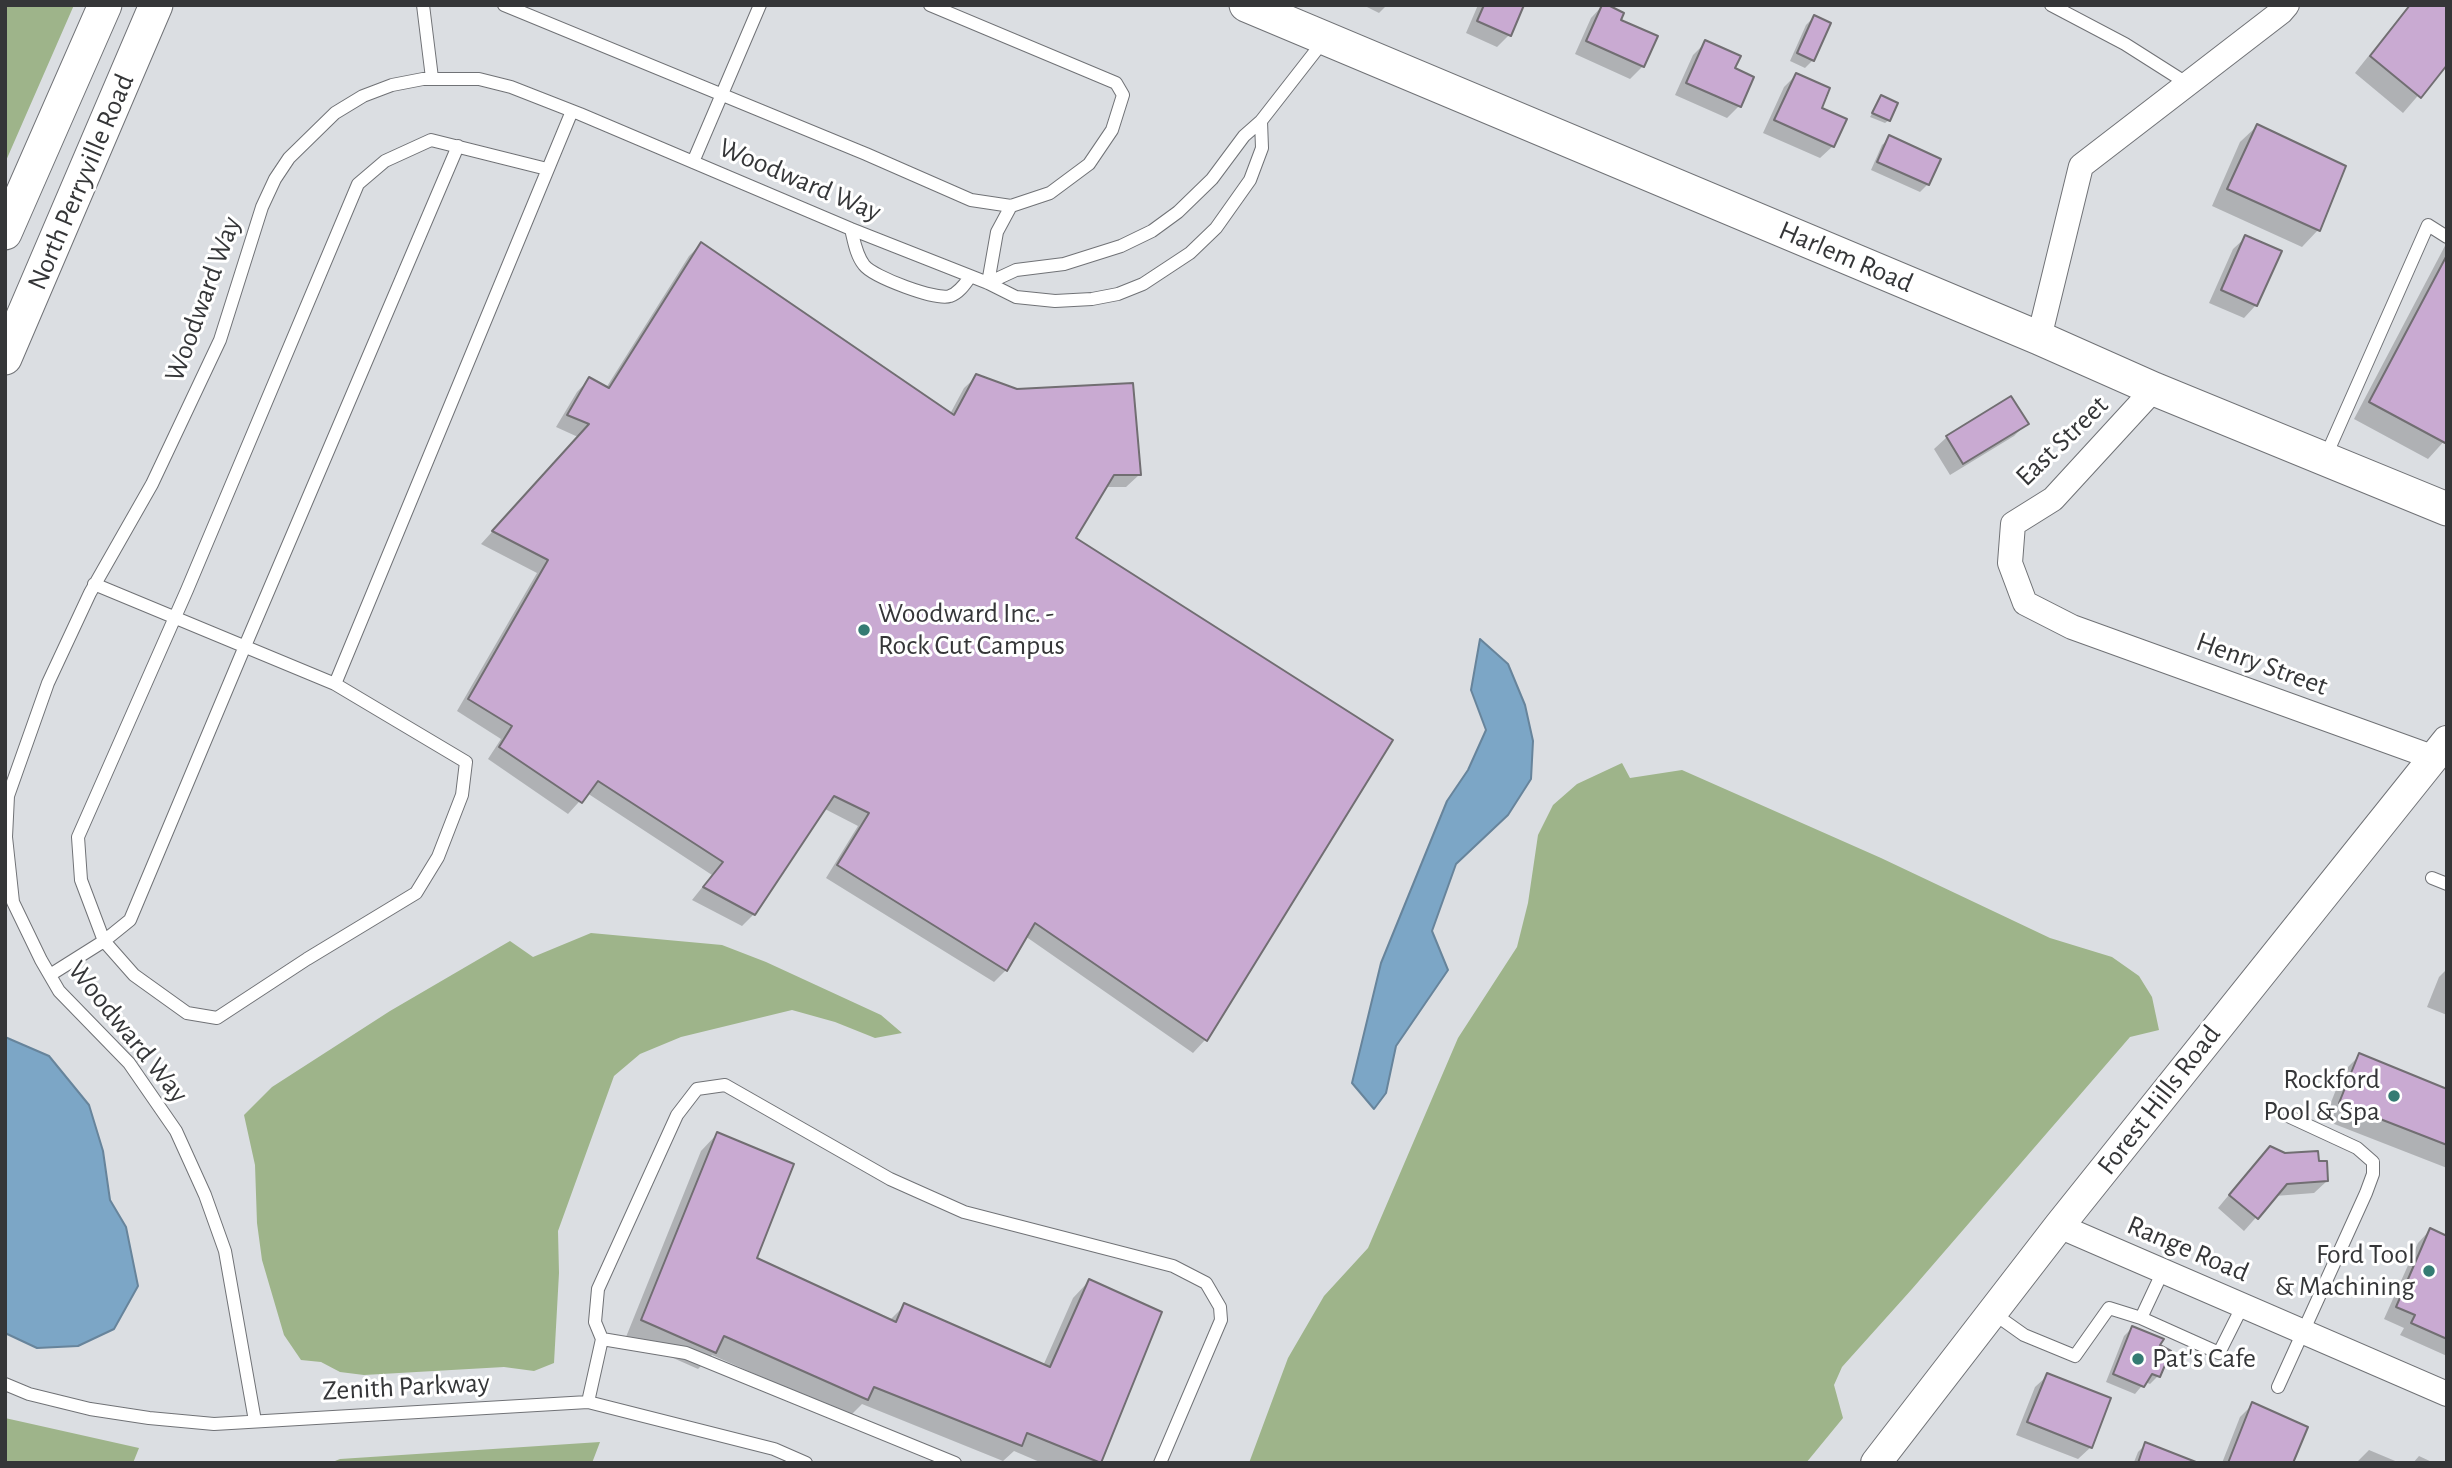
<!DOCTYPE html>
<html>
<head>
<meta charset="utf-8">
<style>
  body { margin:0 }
  #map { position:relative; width:2452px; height:1468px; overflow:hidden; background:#dbdee2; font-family:"Alegreya Sans",sans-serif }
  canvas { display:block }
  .frame { position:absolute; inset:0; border:7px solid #353638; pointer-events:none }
</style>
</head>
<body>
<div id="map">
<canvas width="2452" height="1468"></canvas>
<div class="frame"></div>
</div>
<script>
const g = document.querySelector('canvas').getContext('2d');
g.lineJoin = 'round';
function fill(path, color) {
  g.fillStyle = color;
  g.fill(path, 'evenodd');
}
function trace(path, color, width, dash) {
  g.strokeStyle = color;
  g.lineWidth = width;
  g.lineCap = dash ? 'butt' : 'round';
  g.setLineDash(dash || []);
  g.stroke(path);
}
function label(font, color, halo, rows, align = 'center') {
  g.font = font + ' "Alegreya Sans",sans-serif';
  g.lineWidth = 6;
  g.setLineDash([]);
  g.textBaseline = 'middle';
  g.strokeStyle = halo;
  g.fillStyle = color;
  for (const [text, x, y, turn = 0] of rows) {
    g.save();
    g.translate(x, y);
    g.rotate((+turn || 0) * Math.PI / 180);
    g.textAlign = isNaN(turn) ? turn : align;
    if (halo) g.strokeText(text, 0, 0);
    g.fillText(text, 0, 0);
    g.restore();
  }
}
const green = new Path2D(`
  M5,5H74L5,163Z
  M1622,763L1630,778L1682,770L1881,858L2050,938L2112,957L2139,976L2152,997L2159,1030L2130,1037L1912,1289L1842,1367L1834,1385L1843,1418L1806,1463H1249L1288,1358L1324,1296L1368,1248L1458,1038L1517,947L1528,903L1538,835L1553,805L1577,784Z
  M591,933L722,945L766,962L881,1015L902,1033L875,1038L835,1022L792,1010L681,1037L640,1054L614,1076L558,1231L559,1273L554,1363L534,1371L504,1367L364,1375L340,1372L321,1362L301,1360L284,1335L262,1260L257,1223L255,1165L244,1115L272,1087L390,1011L510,941L533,957Z
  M5,1418L139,1448L133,1463H5Z
  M600,1442L592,1463H330L340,1459Z`);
const water = new Path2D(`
  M1480,639L1508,664L1525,705L1533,741L1531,779L1508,815L1456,864L1432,931L1448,970L1396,1046L1386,1093L1374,1109L1352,1083L1381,963L1447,801L1468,770L1486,730L1471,690Z
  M5,1037L49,1056L89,1105L103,1151L110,1200L126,1227L138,1286L114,1329L78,1346L37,1348L5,1333Z`);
const shadow = new Path2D(`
  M1363,5H1387L1379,13Z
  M1478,5H1522L1509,35L1497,47L1466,33Z
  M1603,5L1619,21L1643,66L1630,79L1575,54L1591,18Z
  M2409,5H2447V62L2403,113L2355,73Z
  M1814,17L1813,60L1805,68L1790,61L1806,25Z
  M1706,42L1739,106L1727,118L1675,95L1693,55Z
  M1796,75L1833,146L1820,158L1763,133L1784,87Z
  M1881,97L1889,120L1885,123L1870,117Z
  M2257,126L2344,167L2318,230L2302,247L2212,206L2240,142Z
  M1890,138L1928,184L1920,192L1871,170L1882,145Z
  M2246,237L2256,305L2244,318L2209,303L2233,249Z
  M2447,242V438L2428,459L2354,419Z
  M701,244L950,414L964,388L977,376L1139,475L1126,487H1105L1074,538L1391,741L1205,1040L1193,1053L1025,936L1006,970L994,982L826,878L858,826L825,809L754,914L742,926L692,900L712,875L587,793L568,814L488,759L501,739L457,711L537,573L481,544L578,437L556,427L577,392L589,379L606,388L689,256Z
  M2011,398L2026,424L2014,436L1950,475L1934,449L1947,437Z
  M2447,969V1015L2427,1007L2439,977Z
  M2360,1055L2447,1091V1168L2324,1120L2343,1072Z
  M717,1134L755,1259L889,1321L905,1305L1043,1366L1073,1298L1089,1281L1160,1313L1099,1463H1042L1014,1451L1003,1461L862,1404L850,1416L712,1355L698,1369L626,1337L701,1151Z
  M2257,1161L2317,1163L2327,1181L2314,1193L2275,1196L2244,1231L2218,1208Z
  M2430,1230L2447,1238V1356L2400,1335L2404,1328L2384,1319L2418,1243Z
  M2132,1328L2158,1346V1376L2150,1384L2145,1382L2135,1394L2106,1382L2124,1336Z
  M2048,1375L2091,1447L2078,1459L2016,1435L2035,1387Z
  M2253,1404L2291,1463H2222L2240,1417Z
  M2146,1444L2170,1463L2134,1462L2138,1452Z
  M2369,1450L2400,1463H2356Z
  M2419,1456L2434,1463H2413Z`);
const building = new Path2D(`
  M1484,5H1524L1511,36L1477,21Z
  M1602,5H1608L1624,13L1621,20L1658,36L1644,67L1586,41Z
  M2410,5H2447V65L2421,98L2370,56Z
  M1814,15L1831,23L1814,61L1797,53Z
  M1705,40L1741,56L1735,68L1754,77L1741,107L1686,83Z
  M1796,73L1830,88L1822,108L1847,119L1834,147L1774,120Z
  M1881,95L1898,103L1890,121L1872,113Z
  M2257,124L2346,166L2320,231L2227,189Z
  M1889,135L1941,159L1929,185L1877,162Z
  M2245,235L2282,251L2257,306L2221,290Z
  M701,242L954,415L976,374L1017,389L1133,383L1141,475H1114L1076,538L1393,740L1207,1041L1035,923L1007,971L837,865L869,813L834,796L755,915L703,887L723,862L598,781L582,803L499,747L512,726L468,699L548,560L492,531L589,424L567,415L589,377L609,388Z
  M2447,255V444L2369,402Z
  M2011,396L2029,424L1963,464L1946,436Z
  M2359,1053L2447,1089V1145L2339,1103Z
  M717,1132L794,1164L757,1258L896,1322L904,1303L1050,1367L1089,1279L1162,1312L1101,1463L1027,1433L1022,1446L874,1387L868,1400L724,1336L716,1353L641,1320Z
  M2270,1146L2285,1153L2318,1151L2319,1161H2327L2328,1181L2287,1184L2258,1219L2229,1195Z
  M2430,1228L2447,1236V1339L2411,1323L2415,1315L2396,1307Z
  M2132,1326L2164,1339L2160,1345L2171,1351L2160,1377L2152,1374L2144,1387L2113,1374Z
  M2047,1373L2111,1398L2092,1448L2027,1422Z
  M2252,1402L2308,1427L2293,1463H2228Z
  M2145,1442L2196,1462L2195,1463H2138Z`);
const service = new Path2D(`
  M423,5L432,78
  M504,5L866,154L971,200L1011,206
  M930,5L1116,83L1123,95L1112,130L1089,164L1050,193L1011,206L997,232L988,283
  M2051,5L2125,44L2188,84
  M458,146L245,646L130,920L104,941L81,880L78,837L187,590L358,184L385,161L431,140L547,169
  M693,162L760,5
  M851,229C854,241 856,255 864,265C873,277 937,301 950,296C959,293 965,284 970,277
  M988,283L1016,270L1064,264L1121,246L1152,231L1178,212L1212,179L1244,136L1261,121L1325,39
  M2325,458L2428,225L2447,237
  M94,584L335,684
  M2432,878L2447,884
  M50,975L104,941L134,975L187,1013L217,1018L307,959L416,893L438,857L462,795L466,762L335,684L572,111
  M1993,1313L2024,1335L2075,1356L2109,1308L2141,1318L2163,1271
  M2141,1318L2219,1353L2243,1305
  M5,1384L29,1394L90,1409L149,1418L214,1424L588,1402L774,1449L806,1463
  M2278,1387L2366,1193L2373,1174V1162L2357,1148L2290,1117
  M588,1402L602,1339
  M255,1421L225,1251L205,1195L176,1131L129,1063L59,991L41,960L13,902L6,837L8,796L48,683L90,593L152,484L220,340L262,207L275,179L289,158L335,113L363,96L392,85L423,79H479L511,87L580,114L851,229L988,283L1016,297L1055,301L1092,299L1118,294L1143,284L1190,253L1216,228L1250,180L1262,148L1261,121
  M955,1463L686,1353L602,1339L595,1322L598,1289L677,1115L697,1089L725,1085L890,1179L964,1212L1173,1266L1206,1283L1220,1307L1221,1320L1160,1463`);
const minor = new Path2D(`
  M2039,338L2081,166L2281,12L2287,5
  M2154,389L2053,499L2013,524L2010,563L2025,603L2072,627L2432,757
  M2059,1226L2447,1394`);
const tertiary = new Path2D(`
  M1876,1463L2059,1226L2447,741`);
const secondary = new Path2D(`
  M1246,5L2039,338L2154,389L2447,509
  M5,233L105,5
  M5,358L156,5`);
const markers = [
  [864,630,7,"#347b73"],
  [2394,1096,7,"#347b73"],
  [2429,1271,7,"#347b73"],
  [2138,1359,7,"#347b73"]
];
const streetNames = [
  ["Woodward Way",800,180,23],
  ["North Perryville Road",81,182,-67],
  ["Harlem Road",1846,257,23],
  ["Woodward Way",203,299,-70],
  ["East Street",2062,441,-44],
  ["Henry Street",2262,664,20],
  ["Woodward Way",128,1032,51],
  ["Forest Hills Road",2159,1100,-52],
  ["Range Road",2188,1249,23],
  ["Zenith Parkway",406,1387,-3]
];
const poiNames = [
  ["Woodward Inc. -",878,614],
  ["Rock Cut Campus",878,646],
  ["Rockford",2380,1080,"right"],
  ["Pool & Spa",2380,1112,"right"],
  ["Ford Tool",2415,1255,"right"],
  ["& Machining",2415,1287,"right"],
  ["Pat's Cafe",2152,1359]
];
fill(green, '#9eb48a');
fill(water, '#7ca6c6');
trace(water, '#67849b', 2);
fill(shadow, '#0003');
fill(building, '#c9aad2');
trace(building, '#716e72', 2);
trace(service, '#707276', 14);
trace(minor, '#707276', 26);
trace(tertiary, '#707276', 32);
trace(secondary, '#707276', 35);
trace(service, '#fff', 12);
trace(minor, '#fff', 24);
trace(tertiary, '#fff', 30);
trace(secondary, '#fff', 33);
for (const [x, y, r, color] of markers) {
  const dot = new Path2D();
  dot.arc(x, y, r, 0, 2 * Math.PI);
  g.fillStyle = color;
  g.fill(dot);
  trace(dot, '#fff', 2.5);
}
label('28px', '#353638', '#fff', streetNames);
label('28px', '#353638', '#fff', poiNames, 'left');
</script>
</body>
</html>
